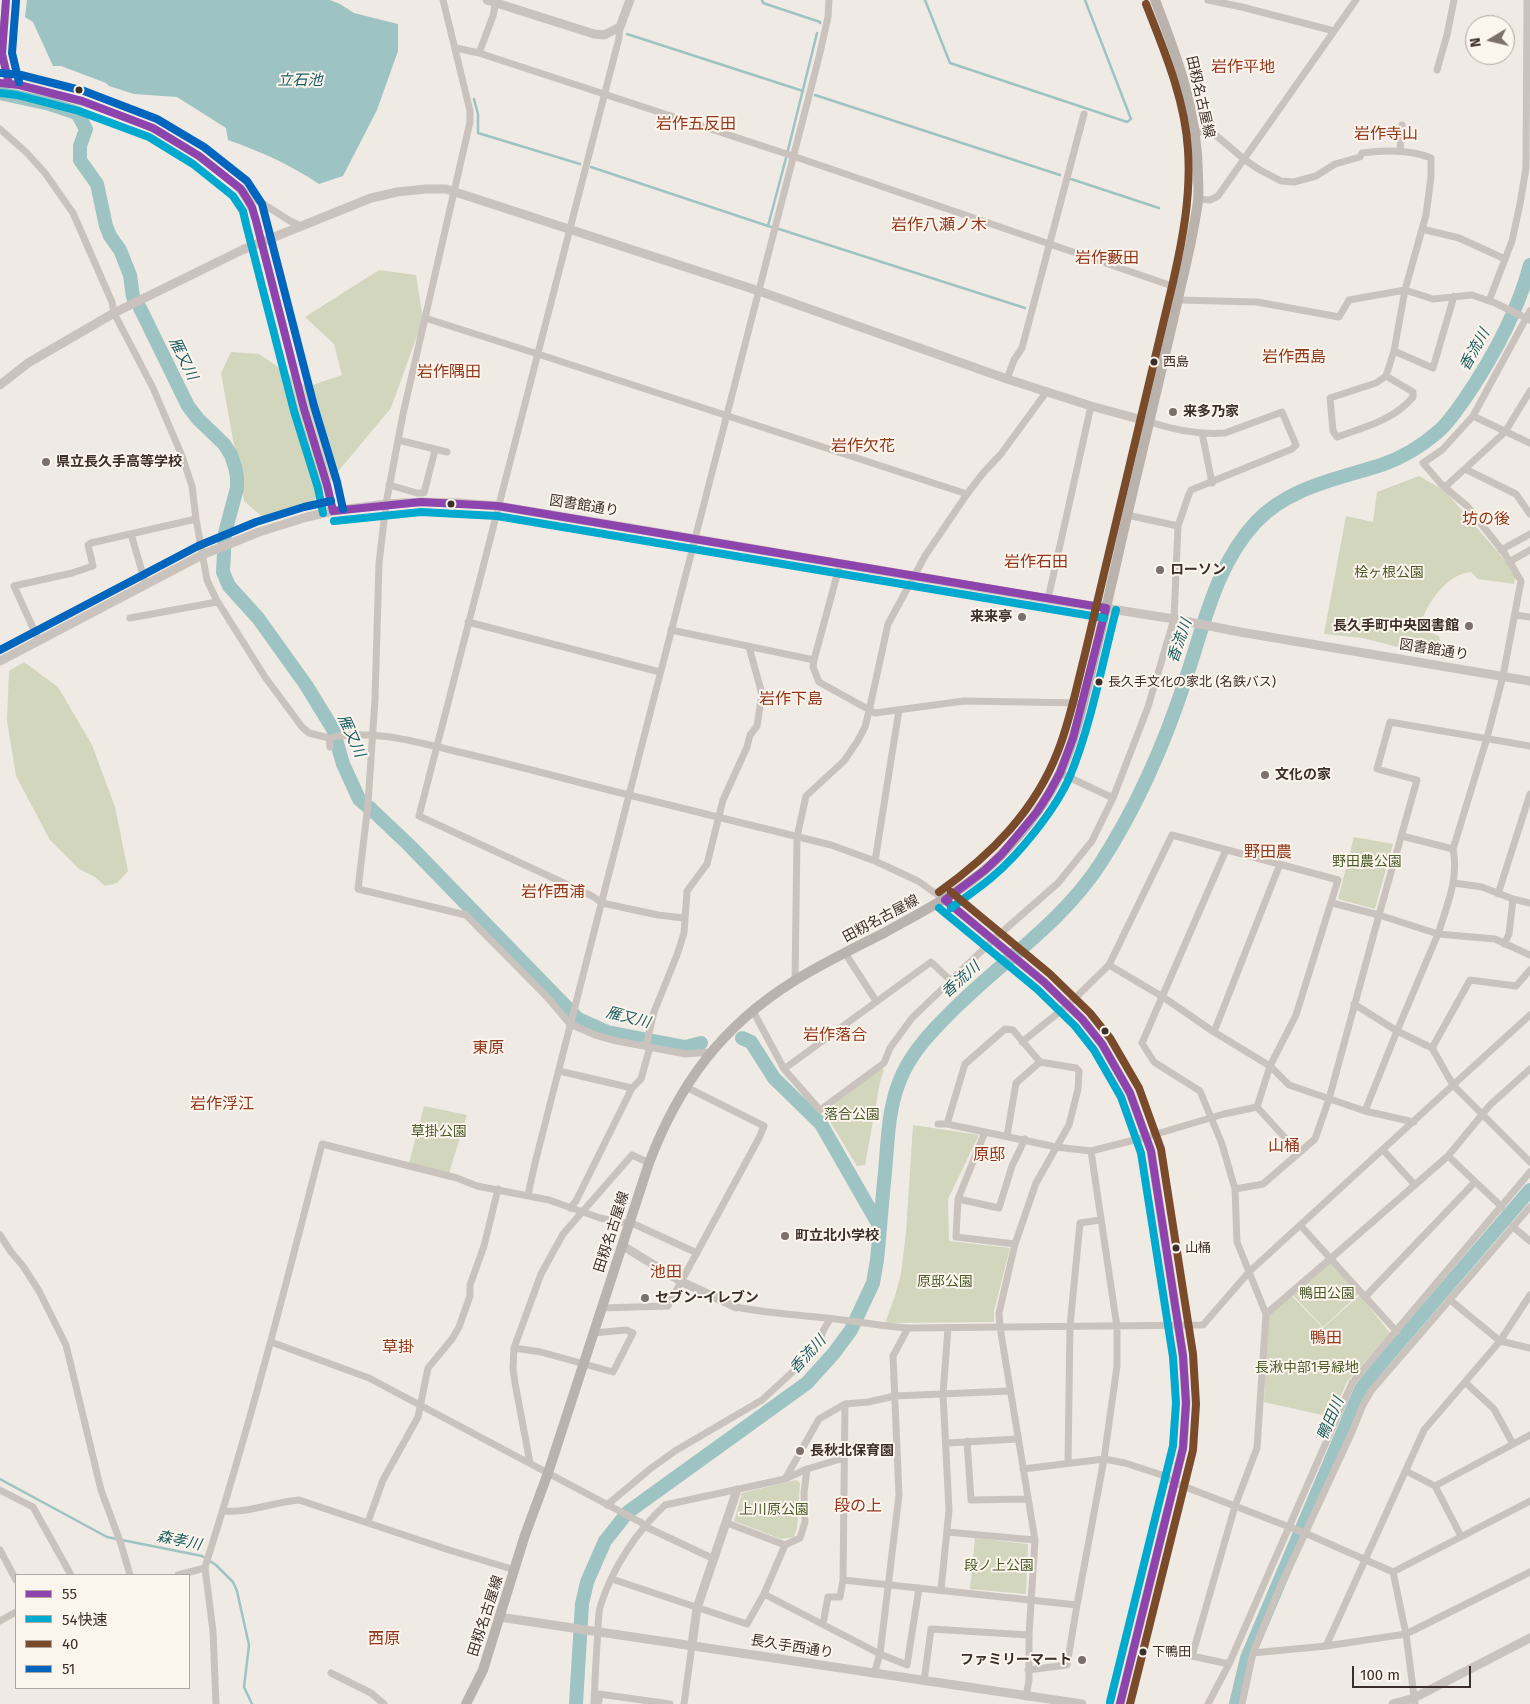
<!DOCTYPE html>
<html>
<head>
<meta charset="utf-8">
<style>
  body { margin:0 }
  #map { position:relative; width:1530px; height:1704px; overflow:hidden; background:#f0eae4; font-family:"Fira Sans","Noto Sans JP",sans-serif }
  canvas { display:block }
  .legend { position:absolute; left:15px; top:1574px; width:175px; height:115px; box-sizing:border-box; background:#fcf5ed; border:1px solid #afa69f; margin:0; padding:6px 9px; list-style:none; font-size:15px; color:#3c2f2a }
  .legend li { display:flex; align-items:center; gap:10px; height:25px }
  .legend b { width:25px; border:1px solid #afa69f }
  .north { position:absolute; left:1465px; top:15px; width:50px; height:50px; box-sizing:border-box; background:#fcf5ed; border:1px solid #afa69f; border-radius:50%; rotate:261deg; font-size:14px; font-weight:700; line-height:20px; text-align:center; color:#3c2f2a }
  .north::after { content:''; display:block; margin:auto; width:18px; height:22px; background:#7b706b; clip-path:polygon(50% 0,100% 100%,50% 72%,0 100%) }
  .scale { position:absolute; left:1352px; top:1666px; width:119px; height:22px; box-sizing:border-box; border:2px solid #3c2f2a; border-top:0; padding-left:6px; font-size:15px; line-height:18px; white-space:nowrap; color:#3c2f2a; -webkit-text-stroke:4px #fcf5ed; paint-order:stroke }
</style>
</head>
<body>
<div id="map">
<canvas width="1530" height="1704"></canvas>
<ul class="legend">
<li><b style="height:6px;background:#8e44ad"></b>55</li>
<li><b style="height:6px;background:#00a9ce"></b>54快速</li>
<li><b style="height:6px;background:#7a4b2a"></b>40</li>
<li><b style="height:6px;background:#0065bd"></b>51</li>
</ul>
<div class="north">N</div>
<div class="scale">100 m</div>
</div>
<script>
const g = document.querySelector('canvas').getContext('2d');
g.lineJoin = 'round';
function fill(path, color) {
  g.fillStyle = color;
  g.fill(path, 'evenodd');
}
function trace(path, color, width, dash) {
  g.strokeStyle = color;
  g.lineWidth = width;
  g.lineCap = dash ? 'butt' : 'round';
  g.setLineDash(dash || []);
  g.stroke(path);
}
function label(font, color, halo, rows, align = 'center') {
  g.font = font + ' "Fira Sans","Noto Sans JP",sans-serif';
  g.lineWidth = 4;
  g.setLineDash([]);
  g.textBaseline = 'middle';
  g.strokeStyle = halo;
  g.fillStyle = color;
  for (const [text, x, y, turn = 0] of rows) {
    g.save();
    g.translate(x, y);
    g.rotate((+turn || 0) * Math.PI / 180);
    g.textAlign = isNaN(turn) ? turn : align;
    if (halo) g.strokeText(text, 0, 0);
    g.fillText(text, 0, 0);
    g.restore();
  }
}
const green = new Path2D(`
  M379,270L416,275L423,319L391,408L311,504L265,519L244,501L221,373L231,352L259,354L307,387L342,375L334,344L305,317Z
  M1419,476L1445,491L1516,573L1514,584L1478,579L1471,572C1446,574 1424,606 1420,628L1439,636L1441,646L1447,647L1446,659L1362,638L1324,634L1346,516L1373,522L1377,492Z
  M24,662L58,687L92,745L115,807L128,871L117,883L105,886L95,877L79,869L50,840L16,776L7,721L9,671Z
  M1354,837L1393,844L1375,909L1338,899Z
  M882,1068L884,1070L880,1082L865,1165L857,1166L823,1110Z
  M424,1106L467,1115L449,1173L409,1163Z
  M913,1125L979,1135L948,1199L949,1241L1010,1248L994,1311V1322L885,1323L895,1296L901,1274L906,1232Z
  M1330,1263L1359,1294L1323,1327L1292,1294Z
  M1291,1295L1323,1328L1360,1295L1390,1333L1347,1382L1331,1417L1264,1402L1268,1314Z
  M796,1480L800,1483L797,1528L794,1537L781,1539L734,1521L742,1493Z
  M975,1538L1028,1544L1026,1594L970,1589Z`);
const water = new Path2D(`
  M27,0H330L340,4L354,13L398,24V51L377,110L343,176L319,184C289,164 262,152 228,140L226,128L177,97L134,94L109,86L106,83L61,66H53L33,22L25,17Z`);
const stream = new Path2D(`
  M762,0L763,3L820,22V23
  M925,0L950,63L1127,122L1131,119L1085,0
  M627,34L803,91
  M815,95L1060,175
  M474,99L478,114V133L580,164
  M788,150L817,33
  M591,167L768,226
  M1071,179L1159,208
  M771,227L768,226L786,158
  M779,229L1025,308
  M0,1479L107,1537L202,1556L216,1565L233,1582L237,1591L249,1645L244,1687L252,1704`);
const river = new Path2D(`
  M0,93L50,104L77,113L86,129L80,146V160L97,184L106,226L110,236L120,250L130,275L133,297
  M140,308L188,406L198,419L224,444L231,455L235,467L237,477V488L225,533L223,572L229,586L258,618L306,685L333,729L343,764L359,799L371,809L409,845L578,1019L607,1032L685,1047L701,1043
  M742,1038L751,1042L774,1078L821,1124L880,1227
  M576,1704L582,1604L587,1582L605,1541L628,1512L807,1383L834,1353L851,1330L873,1283L877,1260C880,1230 882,1201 885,1172C888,1139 888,1104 903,1073C914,1050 931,1032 949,1014C999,963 1061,924 1100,864C1137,807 1164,745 1185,681C1204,626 1215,566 1256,522C1289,487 1338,479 1381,465C1402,458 1423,445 1440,430C1449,422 1457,410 1464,400C1492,359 1517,314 1530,265
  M1236,1704L1247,1658L1361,1389L1384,1360L1530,1190`);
const minor = new Path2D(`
  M6,0L2,41V54L9,84L19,85C88,103 151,119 209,163C233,182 246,191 256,221C274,283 288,347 304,409C313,443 327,476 333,511
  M443,0L465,90L470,111V122L403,414L386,504L379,563L375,699L368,804L358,889L466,915L547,997L570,1024L595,1035L617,1041L686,1054L711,1052
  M829,0L828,17L819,57L629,795L831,845L875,861L918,881L945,900
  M1208,0L1242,7L1334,31
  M620,27L619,38L419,816L592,896L602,903L658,915L684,918
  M456,48L479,53L793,156L1181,289
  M479,53L493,16L496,0
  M1437,70L1447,35L1454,0
  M0,129L26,152L45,173L73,213L112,302L114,313L153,388L182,456L192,486L196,519L207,580L216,599L265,677L302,727L309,733L329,738L330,747
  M1196,132H1212L1245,160L1260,170L1281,181L1294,182L1316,176L1335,164L1360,157L1362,153C1385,150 1409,149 1431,158V177L1426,215L1405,290L1394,351L1433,368L1454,296
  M1400,151L1402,125
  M243,191L290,221L301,226
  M1198,199L1210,200L1218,196L1356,0
  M1422,229L1459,238L1505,259
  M1178,300L1257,302L1339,317L1349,300L1405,290L1433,299L1472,295L1495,303L1530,320
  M1489,301L1512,241L1520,204L1526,168L1527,0
  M1530,311L1473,416L1442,450L1423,463L1442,485L1467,506L1505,554L1521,581L1503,676L1487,738L1453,849C1459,879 1447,905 1438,934L1495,939L1530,955
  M425,318L538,354L967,494
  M1386,376L1413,392V397C1394,420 1365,427 1337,437L1333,431L1330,398L1376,383L1386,376L1394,351
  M1007,379L1014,360L1022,348L1084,114
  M1473,416L1530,443
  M1202,433L1212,483
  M398,440L447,452
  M1465,469L1516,494L1530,514
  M389,485L417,493H424L435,450
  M1445,487L1505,432L1530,391
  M1127,515L1178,526
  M131,534L146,585
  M1501,550L1530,534
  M1509,562L1530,550
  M1048,599L1091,406
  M1515,615L1530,617
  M130,618L217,602
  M468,622L660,672
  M671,630L814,660L813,667L819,682L875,713L964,701L1083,703
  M38,639L14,586L72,573L93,566L88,545L91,543L196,519
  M814,660L840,564
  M329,738C373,728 420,743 463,753C518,766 573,781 629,795L535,1163L528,1195
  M1060,773L1113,798
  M1402,836L1453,849
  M1226,850L1142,1043L1154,1062L1200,1091L1222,1144L1235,1189L1237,1242L1266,1314L1257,1448L1235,1506L1192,1656L1229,1664
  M875,861L899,710
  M1454,883L1482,887L1513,899L1530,903
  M1498,894L1530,794
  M1332,903L1379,915L1417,780L1377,769L1390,722L1530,746
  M1504,944L1509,934L1513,899
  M845,953L876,1001
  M1109,965L1163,997L1214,1032L1270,1066L1289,1085L1365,1111L1397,1031L1432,1048L1453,1085L1530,1015
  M795,981L797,837L806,796L844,761L857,742L865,727L869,711L888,624L925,556L967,494L984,472L1001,454L1047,391
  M753,1011L784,1069L820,1110L884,1063L890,1048L912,1018L993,940L1058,883L1092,841L1113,798L1148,707L1174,619L1178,526L1189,494L1191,490L1292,449L1296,445L1282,412L1225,433C1200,435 1174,430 1150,422
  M1214,1032L1280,864
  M646,1046L654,1012L677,955L684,933L687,891L707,864L723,800L747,747L750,735L757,726L762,694L749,647
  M1432,1048L1470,980L1516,986L1530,970
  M784,1069L931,962L950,980
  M559,1071L632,1088
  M1257,1107L1298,1152
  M1365,1111L1414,1122
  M938,1124H947L1056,1147L1091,1151L1146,1137L1224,1114L1257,1107L1270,1066L1296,1015L1338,880L1172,835L1109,965L1068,1005L1022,1042
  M947,1124L965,1064L1005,1029L1013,1030L1040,1062L1076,1068L1079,1071L1078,1089L1069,1125L1036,1183L1015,1244L999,1313L1000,1327L1035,1540L1029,1635V1680L1026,1697
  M985,1132L958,1199L956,1237L1015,1244
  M1007,1136L1016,1083L1040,1062
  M1383,1150L1415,1185
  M1448,1156L1490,1105L1530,1069
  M1235,1189L1263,1184L1315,1139L1329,1099L1379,915L1438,934L1397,1031L1354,1004
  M958,1199L999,1208L1012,1166L1025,1139
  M570,1208L576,1201L632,1088L641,1079L650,1047
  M1301,1226L1397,1332
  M1512,1226L1530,1241
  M0,1235L11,1252L23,1266L39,1291L66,1345L101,1490L121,1544L130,1575
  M1365,1297L1475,1182
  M1449,1299L1500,1341L1530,1348
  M736,1307C766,1313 797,1315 827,1318C854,1321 881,1326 908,1328L1203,1325L1249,1272L1453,1085L1530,1162
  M601,1308L668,1306L759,1138L764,1126L686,1087
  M1266,1314L1330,1259L1448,1156L1502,1207
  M271,1342L369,1378L642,1523L644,1526L714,1559
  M514,1348L541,1352L613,1372L633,1333L626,1330L593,1333
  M1466,1383L1494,1409L1513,1444
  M1010,1391L895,1396L868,1402L845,1404L843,1580L1077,1605L1104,1459L1117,1366V1327L1091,1151
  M967,1441L971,1500L1028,1499
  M947,1443L1018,1439
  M530,1463L515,1383L513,1369L514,1348L541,1274L563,1234L632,1155L649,1163
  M1068,1463L1070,1326L1080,1223L1100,1220
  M1023,1469L1104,1459L1125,1463L1165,1476L1175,1483L1305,1533L1393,1572L1406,1634L1415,1704
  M1406,1471L1435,1486L1461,1536
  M785,1479L819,1419L845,1404
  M1435,1486L1530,1435
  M0,1490L33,1507L71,1575
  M607,1505L650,1469L675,1451L762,1400L811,1355L819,1344L823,1331L830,1319
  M224,1511C249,1513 274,1502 299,1500L449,1550L515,1570
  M368,1522L383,1480L418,1417L428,1368L452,1339L459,1327L470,1296V1285L484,1246L498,1189
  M727,1523L785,1545L800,1538L805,1522L804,1493L807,1469
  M947,1532L1035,1540
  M0,1550L16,1580
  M205,1568L213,1631L216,1704
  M1393,1572L1530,1501
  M178,1575L205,1568L206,1564C250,1425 286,1285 322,1144L457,1178L477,1186L549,1200L600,1218L636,1225L697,1253
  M612,1579L747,1624L764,1594L785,1545
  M941,1590L949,1510L943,1394L948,1328
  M764,1594L880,1654L907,1665L919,1588
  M0,1621L16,1612
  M823,1624L828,1597H840L843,1580
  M1326,1646L1424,1430L1500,1341L1530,1295
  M1253,1653L1326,1646L1406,1634L1530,1572
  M1028,1670L1067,1665L1077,1605
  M331,1673L371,1693L384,1704
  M874,1674L880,1654L899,1495L893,1356L908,1328
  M924,1681L931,1629L1029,1635
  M599,1701V1694L670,1704
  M594,1704C595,1680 596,1655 598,1631C598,1622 598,1613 601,1604C613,1567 637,1531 665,1505L785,1479L807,1469L844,1458
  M684,1704L692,1645
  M1208,1704L1229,1664L1352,1383L1530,1172
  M1242,1704L1253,1653L1277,1594L1352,1432L1363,1405L1371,1391L1530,1207`);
const tertiary = new Path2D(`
  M487,0L594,34L604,35L620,27L630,0
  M0,385L28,363L114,313L242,250L371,198L397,192L426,189H446L759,291L1007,379L1091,406L1150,422
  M0,661L202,555L259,532L307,517L333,511L386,504L421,502L459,503L498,506L696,539L1048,599L1174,619L1240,632L1530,681
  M945,900L1044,982L1082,1019L1102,1044L1130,1093L1151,1151L1183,1356L1186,1403L1183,1448L1120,1704
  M623,1246L682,1282L736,1307
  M499,1617L1082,1704
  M692,1645L697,1608L737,1490
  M1393,1704L1414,1698L1530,1638`);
const secondary = new Path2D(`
  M466,1704L483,1670L525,1535L548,1473L649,1163C679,1084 722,1026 794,981C823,963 854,948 884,933C925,910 968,889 1001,855C1024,831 1046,803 1060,773C1074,742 1082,708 1090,675C1103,622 1115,569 1127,516C1148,426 1170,336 1190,246C1193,231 1196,216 1198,201C1199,192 1198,183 1198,174C1197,110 1178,59 1155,0`);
const bus1 = new Path2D(`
  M6,0L2,54L9,84
  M0,83L19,85L82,101L153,128L199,156L241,189L252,207L256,221L304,409L327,485L333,511
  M333,511L421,502L498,506L1106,608
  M945,900L1044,982L1082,1019L1102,1044L1130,1093L1151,1151L1183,1356L1186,1403L1183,1448L1120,1704
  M945,900L985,870L1001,855L1037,812L1049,793L1060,773L1073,738L1106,608`);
const bus2 = new Path2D(`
  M0,93L17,95L79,111L149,137L193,164L233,196L243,211L246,224L294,411L318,488L323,513
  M334,521L421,512L497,516L1104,618
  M939,908L1037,989L1075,1026L1094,1050L1121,1097L1141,1153L1173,1357L1176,1403L1173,1446L1110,1702
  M951,908C964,898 978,889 991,878C1018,856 1056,809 1070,776C1091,725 1102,664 1116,610`);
const bus3 = new Path2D(`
  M939,892C991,855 1035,811 1058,751C1070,721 1076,689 1084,658L1173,282C1183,238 1191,195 1188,150C1185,99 1164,50 1146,4
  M951,892L1050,974L1090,1013L1110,1038L1139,1088L1161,1149L1193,1354L1196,1404L1193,1450L1130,1704`);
const bus4 = new Path2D(`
  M16,1L12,53L19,82
  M1,73L21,75L84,91L157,119L204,147L247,181L262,204L314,406L337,482L343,509
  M0,650L198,546L256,522L304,507L331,501`);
const markers = [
  [79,90,4.5,"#3c2f2a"],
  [1154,362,4.5,"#3c2f2a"],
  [1173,412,5,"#7b706b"],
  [46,462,5,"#7b706b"],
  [451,504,4.5,"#3c2f2a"],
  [1160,570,5,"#7b706b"],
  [1022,617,5,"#7b706b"],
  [1469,626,5,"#7b706b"],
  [1099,682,4.5,"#3c2f2a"],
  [1265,775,5,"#7b706b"],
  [1105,1031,4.5,"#3c2f2a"],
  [785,1236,5,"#7b706b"],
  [1176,1248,4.5,"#3c2f2a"],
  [645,1298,5,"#7b706b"],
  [800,1451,5,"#7b706b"],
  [1143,1652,4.5,"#3c2f2a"],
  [1082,1660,5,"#7b706b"]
];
const busNames = [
  ["西島",1163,362],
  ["長久手文化の家北 (名鉄バス)",1108,682],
  ["山桶",1185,1248],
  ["下鴨田",1152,1652]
];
const streetNames = [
  ["田籾名古屋線",1200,97,77],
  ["図書館通り",584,506,9],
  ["図書館通り",1434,650,9],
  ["田籾名古屋線",881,919,-28],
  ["田籾名古屋線",612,1232,-72],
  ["田籾名古屋線",486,1616,-72],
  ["長久手西通り",792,1647,9]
];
const poiNames = [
  ["来多乃家",1183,412],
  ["県立長久手高等学校",56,462],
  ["ローソン",1170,570],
  ["来来亭",1012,617,"right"],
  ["長久手町中央図書館",1459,626,"right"],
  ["文化の家",1275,775],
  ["町立北小学校",795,1236],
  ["セブン-イレブン",655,1298],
  ["長秋北保育園",810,1451],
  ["ファミリーマート",1072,1660,"right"]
];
const parkNames = [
  ["桧ヶ根公園",1389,573],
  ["野田農公園",1367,862],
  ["落合公園",852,1115],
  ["草掛公園",439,1132],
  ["原邸公園",945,1282],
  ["鴨田公園",1327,1294],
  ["長湫中部1号緑地",1307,1368],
  ["上川原公園",774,1510],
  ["段ノ上公園",999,1566]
];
const waterNames = [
  ["立石池",300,81],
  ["香流川",1475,350,-61],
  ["雁又川",183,359,64],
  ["香流川",1180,641,-71],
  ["雁又川",351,736,66],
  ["香流川",961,980,-42],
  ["雁又川",628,1018,14],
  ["香流川",808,1355,-48],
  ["鴨田川",1331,1419,-67],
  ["森孝川",179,1541,12]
];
const quarterNames = [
  ["岩作平地",1243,68],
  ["岩作五反田",696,125],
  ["岩作寺山",1386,135],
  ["岩作八瀬ノ木",939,226],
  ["岩作藪田",1107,259],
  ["岩作西島",1294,358],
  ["岩作隅田",449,373],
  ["岩作欠花",863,447],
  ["坊の後",1486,520],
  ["岩作石田",1036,563],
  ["岩作下島",791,700],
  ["野田農",1268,853],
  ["岩作西浦",553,893],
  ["岩作落合",835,1036],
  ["東原",488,1049],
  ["岩作浮江",222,1105],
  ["山桶",1284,1147],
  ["原邸",989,1156],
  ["池田",666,1273],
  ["鴨田",1326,1339],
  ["草掛",398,1348],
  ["段の上",858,1507],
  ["西原",384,1640]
];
fill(green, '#d1d6bd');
fill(water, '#9ec3c3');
trace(stream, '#9ec3c3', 2.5);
trace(river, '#9ec3c3', 14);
trace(minor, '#cac3bd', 7);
trace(tertiary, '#cac3bd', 9);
trace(secondary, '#bab3ad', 10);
trace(bus1, '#8e44ad', 8);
trace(bus2, '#00a9ce', 8);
trace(bus3, '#7a4b2a', 8);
trace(bus4, '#0065bd', 8);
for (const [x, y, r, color] of markers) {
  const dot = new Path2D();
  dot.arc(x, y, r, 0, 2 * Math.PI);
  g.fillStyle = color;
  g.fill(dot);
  trace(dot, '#fcf5ed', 2);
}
label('13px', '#3c2f2a', '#fcf5ed', busNames, 'left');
label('14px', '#3c2f2a', '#fcf5ed', streetNames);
label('bold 14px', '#3c2f2a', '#fcf5ed', poiNames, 'left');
label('14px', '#4a5c2b', '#fcf5ed', parkNames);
label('italic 15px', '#1b5d61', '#fcf5ed', waterNames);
label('16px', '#92381c', '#fcf5ed', quarterNames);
</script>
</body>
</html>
